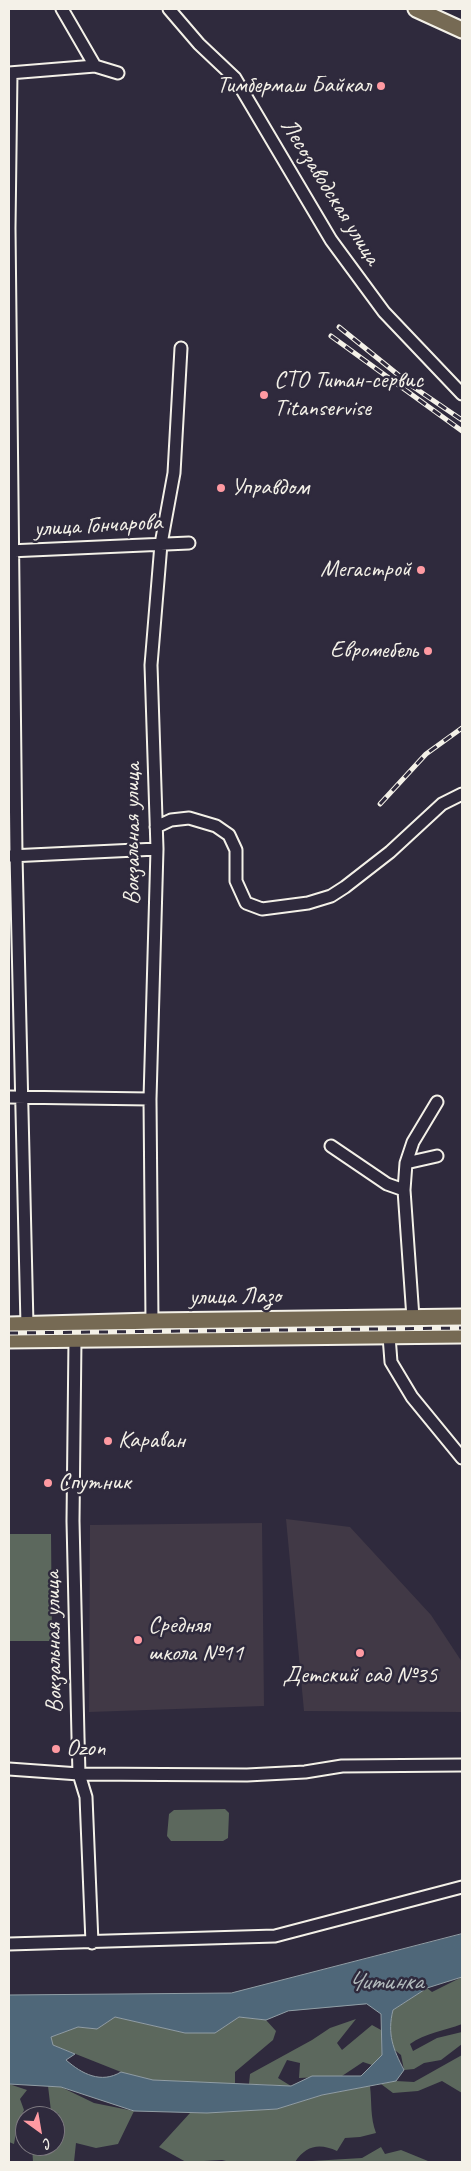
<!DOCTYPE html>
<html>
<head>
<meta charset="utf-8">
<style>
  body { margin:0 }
  #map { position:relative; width:471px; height:2171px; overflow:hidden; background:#2f2a3d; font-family:Caveat,sans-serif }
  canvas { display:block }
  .frame { position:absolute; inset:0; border:10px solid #f4f1e8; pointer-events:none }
  .north { position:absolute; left:15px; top:2106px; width:50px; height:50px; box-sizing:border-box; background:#2f2a3d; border:1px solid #7e7a81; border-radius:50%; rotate:148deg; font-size:14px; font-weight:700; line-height:20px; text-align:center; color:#f4f1e8 }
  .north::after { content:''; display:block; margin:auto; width:18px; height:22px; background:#ff9aa2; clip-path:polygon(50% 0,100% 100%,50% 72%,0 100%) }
</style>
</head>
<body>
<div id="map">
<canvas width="471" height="2171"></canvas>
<div class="frame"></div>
<div class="north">С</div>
</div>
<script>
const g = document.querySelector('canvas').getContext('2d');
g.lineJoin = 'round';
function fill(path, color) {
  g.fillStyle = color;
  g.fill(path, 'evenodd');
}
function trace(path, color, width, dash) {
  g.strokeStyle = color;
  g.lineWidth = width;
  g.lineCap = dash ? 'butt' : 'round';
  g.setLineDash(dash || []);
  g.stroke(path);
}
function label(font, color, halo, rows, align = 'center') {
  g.font = font + ' Caveat,sans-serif';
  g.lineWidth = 5;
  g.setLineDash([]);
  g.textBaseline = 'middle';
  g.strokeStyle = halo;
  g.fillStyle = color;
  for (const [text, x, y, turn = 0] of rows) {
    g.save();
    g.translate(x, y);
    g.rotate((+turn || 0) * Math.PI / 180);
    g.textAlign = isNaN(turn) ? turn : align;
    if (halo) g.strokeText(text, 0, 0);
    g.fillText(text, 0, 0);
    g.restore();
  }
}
const built = new Path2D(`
  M286,1519L350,1527L431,1615L462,1662V1712L304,1711Z
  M262,1523L264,1706L89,1712L90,1525Z`);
const green = new Path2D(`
  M9,1534H51L52,1641H9Z
  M225,1809L229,1813L228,1838L223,1841H171L167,1836L169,1814L174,1810Z
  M460,1978H462V2024C444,2031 425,2033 410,2044L413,2051L437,2038L462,2032V2044L441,2060L424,2063L414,2069L404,2070L401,2055L392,2048L390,2022L393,2010L427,1988L432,1992Z
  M115,2017L185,2033H215L239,2017L266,2020L276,2031L273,2040L235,2072V2084L153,2080L121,2072L53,2045L51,2037L78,2027L97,2029Z
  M356,2019L337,2043L342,2050L372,2025L381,2030L382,2055L372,2065L363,2062L342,2076L299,2078L300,2063L287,2060L278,2078L291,2086L249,2084L250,2074L312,2040L330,2028Z
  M462,2055V2093L442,2081L418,2091L393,2093L381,2084L396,2081L414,2082Z
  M9,2084L27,2090L20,2099L24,2110L18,2122L14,2144L9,2142Z
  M48,2086L61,2087L94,2103L134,2111L118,2144L96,2148L76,2143L74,2162H33L32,2146H55V2117L59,2114L51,2111Z
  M370,2086C372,2103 370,2117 376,2133L360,2137L345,2138L337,2151C320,2143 306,2145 295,2162L362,2158L381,2147L385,2154L401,2150L428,2161L230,2162L222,2160L186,2162L159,2147L190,2113L277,2109L322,2095Z`);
const water = new Path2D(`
  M462,1934V1977L427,1988L393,2010C387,2034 393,2049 404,2070L396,2081L322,2095L277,2109L207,2113L134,2111L61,2087L9,2084V1995L231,1993ZM367,2004L381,2014L382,2055L361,2076H312L291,2086L153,2080L121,2072C101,2084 82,2074 66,2060L75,2054L53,2045L51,2037L78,2027L97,2029L115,2017L185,2033H215L239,2017L266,2020L288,2011Z`);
const minor = new Path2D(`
  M62,9L95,66
  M169,9L199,44L235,78L331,240L384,312L462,394
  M9,73L95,66L118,73
  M11,73L9,228L16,855L27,1325
  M9,551L189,543
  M156,827L171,820L189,818L216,826L229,835L236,850V881L246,903L262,909L308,903L331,896L345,887L390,852L442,804L462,794
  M10,856L157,849
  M9,1097L150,1099
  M331,1146L387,1184L404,1190
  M406,1163L437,1156
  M413,1318L404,1190L406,1163L413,1142L437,1102
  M152,1321L150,1099L157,849L151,665L161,544L174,473L181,348
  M389,1336L391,1362L412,1397L462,1458
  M75,1339L73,1521L78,1737L79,1774L86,1797L92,1943
  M9,1769L79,1774L247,1775L305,1772L342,1766L462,1765
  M9,1944L275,1936L462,1887`);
const major = new Path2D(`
  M416,9L462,30
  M9,1325L152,1321L462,1317
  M9,1340L462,1335`);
const rail = new Path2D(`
  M339,327L412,386L462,420
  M331,336L462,431
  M380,804L426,754L462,728
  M9,1333L462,1328`);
const markers = [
  [381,86,5,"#ff9aa2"],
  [264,395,5,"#ff9aa2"],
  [221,488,5,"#ff9aa2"],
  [421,570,5,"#ff9aa2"],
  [428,651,5,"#ff9aa2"],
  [108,1441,5,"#ff9aa2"],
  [48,1483,5,"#ff9aa2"],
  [138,1640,5,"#ff9aa2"],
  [360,1653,5,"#ff9aa2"],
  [56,1749,5,"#ff9aa2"]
];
const poiNames = [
  ["Тимбермаш Байкал",371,86,"right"],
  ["СТО Титан-сервис",274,381],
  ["Titanservise",274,409],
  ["Управдом",231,488],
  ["Мегастрой",411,570,"right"],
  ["Евромебель",418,651,"right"],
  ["Караван",118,1441],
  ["Спутник",58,1483],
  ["Средняя",148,1626],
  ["школа №11",148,1654],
  ["Детский сад №35",360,1676,"center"],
  ["Ozon",66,1749]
];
const streetNames = [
  ["Лесозаводская улица",330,192,58],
  ["улица Гончарова",98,526,-3],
  ["Вокзальная улица",133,834,-90],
  ["улица Лазо",235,1297,-1],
  ["Вокзальная улица",54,1642,-91]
];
const waterNames = [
  ["Читинка",385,1982]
];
fill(built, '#413946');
fill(green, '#5c685d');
fill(water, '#4f6779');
trace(water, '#919ea5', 1);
trace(minor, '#f4f1e8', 15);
trace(major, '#f4f1e8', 19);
trace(minor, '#2f2a3d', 11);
trace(major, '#766a54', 15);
trace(rail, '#f4f1e8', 5);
trace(rail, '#2f2a3d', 3, [9]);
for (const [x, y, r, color] of markers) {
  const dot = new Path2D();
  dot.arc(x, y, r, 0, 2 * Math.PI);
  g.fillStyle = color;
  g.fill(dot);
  trace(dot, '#2f2a3d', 2);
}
label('24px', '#f4f1e8', '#2f2a3d', poiNames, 'left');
label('24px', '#f4f1e8', '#2f2a3d', streetNames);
label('italic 25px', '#b2babc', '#2f2a3d', waterNames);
</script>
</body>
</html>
